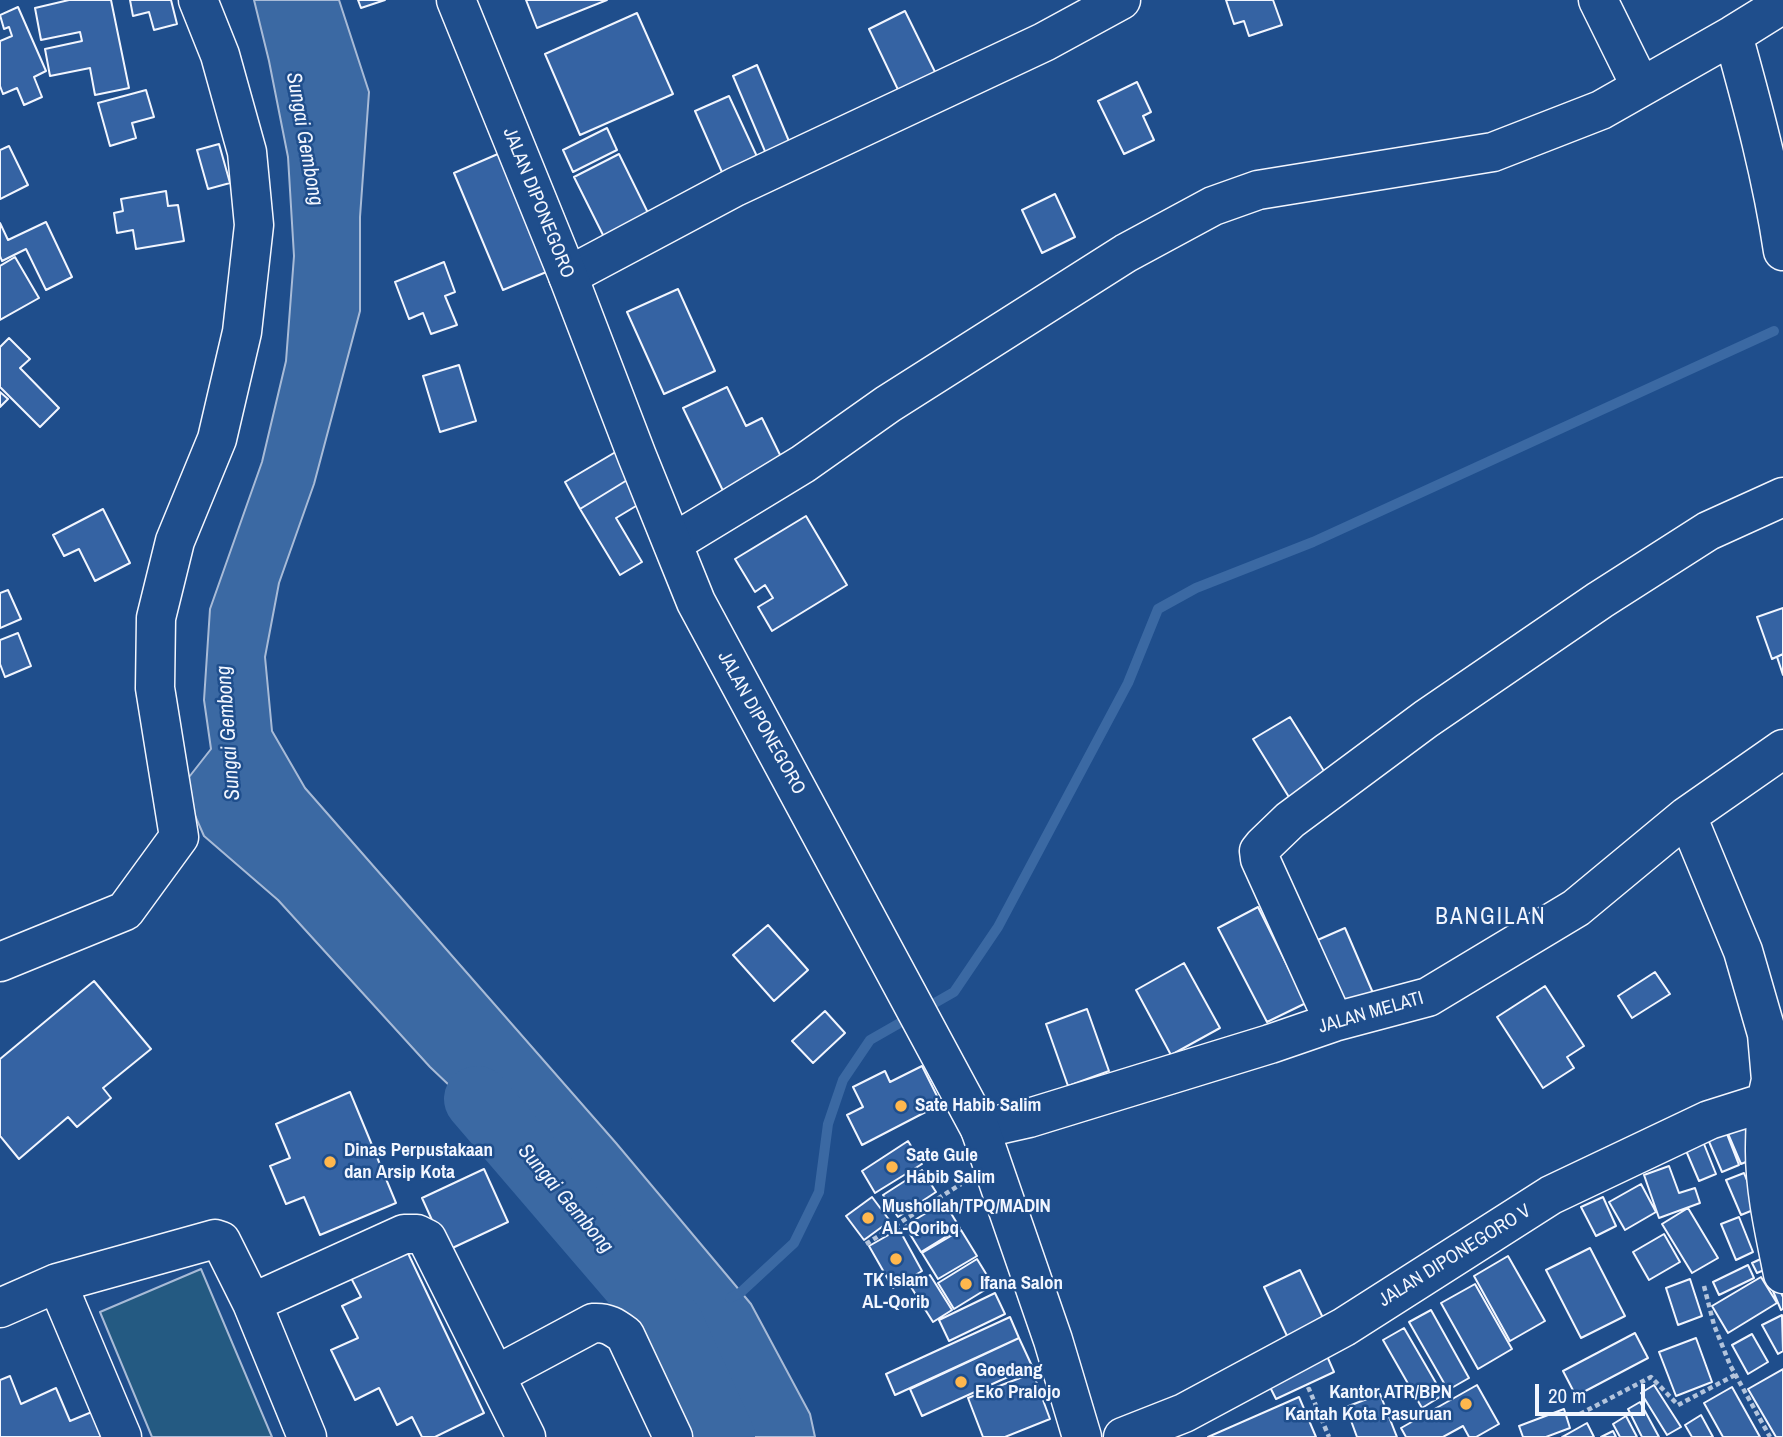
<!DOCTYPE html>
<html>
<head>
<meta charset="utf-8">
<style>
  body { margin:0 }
  #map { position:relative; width:1783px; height:1437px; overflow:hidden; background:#1f4e8c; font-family:"Archivo Narrow",sans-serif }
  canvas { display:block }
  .scale { position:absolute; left:1535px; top:1384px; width:110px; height:32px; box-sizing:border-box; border:4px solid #f2f6ff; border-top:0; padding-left:9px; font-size:21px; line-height:24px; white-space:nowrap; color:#f2f6ff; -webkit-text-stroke:5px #1f4e8c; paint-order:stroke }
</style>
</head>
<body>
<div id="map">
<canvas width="1783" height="1437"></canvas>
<div class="scale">20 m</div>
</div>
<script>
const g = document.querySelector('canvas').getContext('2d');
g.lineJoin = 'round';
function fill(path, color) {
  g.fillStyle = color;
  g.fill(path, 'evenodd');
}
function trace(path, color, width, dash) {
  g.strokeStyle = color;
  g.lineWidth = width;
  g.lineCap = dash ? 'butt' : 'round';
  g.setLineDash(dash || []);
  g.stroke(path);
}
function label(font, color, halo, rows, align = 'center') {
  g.font = font + ' "Archivo Narrow",sans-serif';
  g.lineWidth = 5;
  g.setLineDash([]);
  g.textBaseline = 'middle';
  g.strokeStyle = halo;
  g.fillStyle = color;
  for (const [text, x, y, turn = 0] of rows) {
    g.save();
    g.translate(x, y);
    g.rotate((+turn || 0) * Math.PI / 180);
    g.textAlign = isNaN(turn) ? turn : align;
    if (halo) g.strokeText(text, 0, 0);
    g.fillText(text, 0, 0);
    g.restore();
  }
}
const green = new Path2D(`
  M201,1269L272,1437H152L100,1312Z`);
const water = new Path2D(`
  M254,0H339L369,92L360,217V311L314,484L279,583L265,657L272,731L305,788L616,1143L751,1304L810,1414L815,1437H719L642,1290L556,1187L430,1067L278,900L204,836L182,786L211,749L204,700L210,609L262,462L286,361L294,256L288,157L269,61Z`);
const stream = new Path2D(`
  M730,1298L740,1293L794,1243L819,1192L828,1124L843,1080L870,1040L954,992L998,927L1128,683L1158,609L1196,588L1313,542L1774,331`);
const river = new Path2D(`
  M477,1099L671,1325L722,1437`);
const building = new Path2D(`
  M69,0H111L129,88L95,95L90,68L50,76L45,49L82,41L80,32L41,40L35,8Z
  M130,0H171L177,24L154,30L149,12L133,16Z
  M358,0H385L361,8Z
  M526,0H607L537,28Z
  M1226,0H1273L1282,25L1249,36L1244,21L1234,24Z
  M18,7L46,71L34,77L42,97L24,105L17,88L3,94L0,86V41L12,36L9,27L4,29L0,15Z
  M905,11L938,78L901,96L869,29Z
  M637,13L673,94L580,135L545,54Z
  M757,65L791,146L767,156L733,76Z
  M1137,82L1151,112L1143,116L1154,140L1124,154L1098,101Z
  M146,90L154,117L132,123L136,138L110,146L98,103Z
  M729,96L760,163L725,179L695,111Z
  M607,128L617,150L573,172L563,150Z
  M219,144L230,183L208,189L197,150Z
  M9,146L28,185L0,199V150Z
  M507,150L556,268L503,290L454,173Z
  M619,154L652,221L607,243L574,177Z
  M166,191L168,206L178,205L184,241L136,249L133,230L117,233L114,213L123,211L121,199Z
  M1055,194L1075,237L1042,253L1022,210Z
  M46,222L72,277L46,290L26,249L2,261L0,256V223L8,240Z
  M15,257L39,298L0,320V266Z
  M444,262L455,292L445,296L457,325L431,334L423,313L409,319L395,282Z
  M678,289L715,371L664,394L627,312Z
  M9,338L30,359L20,368L59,408L40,427L0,387V347Z
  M459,365L476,421L440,432L423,376Z
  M727,387L746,426L762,418L786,467L726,497L683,408Z
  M0,392L8,399L0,407Z
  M624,447L637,474L580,509L565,482Z
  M637,474L651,497L616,518L642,562L620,575L580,509Z
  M103,509L130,563L95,581L79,549L64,556L53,535Z
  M806,516L847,585L772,631L758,607L773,598L765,585L755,592L735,559Z
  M8,590L21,619L0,628V593Z
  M1783,608V654L1772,659L1757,617Z
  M18,633L31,666L5,677L0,664V640Z
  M1783,654V675L1777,657Z
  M1290,717L1329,779L1292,802L1253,739Z
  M1258,907L1306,1003L1267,1022L1218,928Z
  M768,925L808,970L774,1001L733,955Z
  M1345,928L1373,993L1342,1007L1313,942Z
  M1184,963L1220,1028L1171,1055L1136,990Z
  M1655,972L1670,994L1632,1018L1618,996Z
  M94,981L151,1049L103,1088L111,1098L77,1127L68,1117L19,1159L0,1136V1059Z
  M1545,986L1584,1046L1567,1057L1574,1068L1543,1088L1497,1017Z
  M1087,1009L1109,1071L1068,1086L1046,1024Z
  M825,1011L845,1033L813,1063L792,1041Z
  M922,1066L941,1104L862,1145L847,1115L863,1107L853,1087L885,1071L890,1082Z
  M350,1092L396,1203L320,1235L304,1197L286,1204L270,1166L290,1158L276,1124Z
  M1744,1122L1758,1157L1741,1164L1726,1129Z
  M1725,1129L1739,1165L1722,1172L1707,1137Z
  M1702,1139L1716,1174L1699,1181L1684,1146Z
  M908,1141L922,1164L875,1193L862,1171Z
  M1669,1166L1679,1193L1695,1188L1700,1203L1659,1218L1644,1175Z
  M484,1169L508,1222L446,1251L422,1198Z
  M922,1170L936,1192L898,1217L883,1195Z
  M1744,1173L1758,1208L1741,1215L1726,1180Z
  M1641,1184L1656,1212L1625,1230L1609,1202Z
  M872,1197L890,1221L864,1240L846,1216Z
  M1603,1197L1616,1226L1596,1236L1581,1207Z
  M944,1202L960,1228L921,1252L905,1226Z
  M1688,1208L1718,1258L1692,1273L1662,1224Z
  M1739,1217L1753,1252L1736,1260L1721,1224Z
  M899,1229L922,1271L893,1288L869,1246Z
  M961,1230L977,1256L938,1279L922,1253Z
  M1664,1234L1680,1262L1649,1280L1633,1252Z
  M1590,1248L1625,1316L1581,1338L1546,1270Z
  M406,1249L484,1413L435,1437H422L412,1417L397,1425L379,1388L355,1400L331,1350L358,1338L342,1306L361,1297L350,1276Z
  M1508,1256L1545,1321L1510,1341L1474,1276Z
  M1765,1257L1783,1297V1309L1781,1310L1764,1270L1757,1273L1752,1263Z
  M977,1259L993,1285L954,1309L938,1283Z
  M1748,1265L1754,1278L1719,1295L1713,1282Z
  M1300,1270L1324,1320L1288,1338L1264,1287Z
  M930,1275L952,1310L933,1322L911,1287Z
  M1761,1277L1777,1303L1728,1333L1712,1306Z
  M1690,1279L1702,1316L1678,1325L1666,1288Z
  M1475,1284L1512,1349L1478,1369L1441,1303Z
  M995,1293L1005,1314L949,1341L939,1320Z
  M1431,1310L1469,1378L1448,1390L1409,1322Z
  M1782,1315L1783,1351L1778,1354L1762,1325Z
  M1010,1317L1019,1338L895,1395L886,1374Z
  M1404,1328L1443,1395L1422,1408L1383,1340Z
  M1635,1333L1648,1358L1576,1396L1563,1371Z
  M1752,1334L1768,1362L1748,1374L1732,1345Z
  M1019,1338L1032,1366L922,1416L910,1389Z
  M1696,1338L1712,1382L1676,1396L1659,1352Z
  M1327,1356L1334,1372L1276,1399L1268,1383Z
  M1783,1369V1437H1776L1748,1389Z
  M1033,1373L1050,1419L1005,1437H983L968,1398Z
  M10,1376L21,1404L56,1388L70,1421L99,1409L111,1437H0V1380Z
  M1477,1385L1499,1424L1476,1437H1469L1463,1426L1443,1437H1406L1401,1428Z
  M1654,1385L1681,1427L1667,1435L1641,1393Z
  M1732,1387L1760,1437H1723L1704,1403Z
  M1380,1394L1397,1437H1357L1346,1407Z
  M1299,1397L1316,1437H1208Z
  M1640,1402L1659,1437H1642L1628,1409Z
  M1564,1409L1570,1428L1546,1437H1523L1519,1426Z
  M1701,1415L1713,1437H1692L1685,1425Z
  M1626,1416L1637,1437H1620L1613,1424Z
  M1587,1423L1594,1437H1562Z
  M1613,1431L1616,1437H1601Z`);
const path = new Path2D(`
  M866,1244L961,1184
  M1704,1286L1714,1325L1730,1365L1770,1437
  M1307,1390L1309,1389L1329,1437
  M1580,1414L1651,1377L1678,1405L1735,1375`);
const minor = new Path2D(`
  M1598,0L1641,87
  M1733,35C1753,107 1772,177 1783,251
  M568,276L735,187L1044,42L1121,0
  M673,543L803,464L888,404L1126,253L1213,206L1258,190L1493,152L1601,110L1733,35L1783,4
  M1687,816L1743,951L1767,1034L1771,1080L1766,1102
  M0,962L125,911L179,837L155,688L156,618L175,541L217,439L242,332L254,225L247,152L220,55L198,0
  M1334,1022L1260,859L1259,851L1263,846L1290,820L1426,719L1600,600L1708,531L1783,497
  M980,1129L1029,1118L1270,1044L1334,1022L1428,997L1576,908L1687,816L1783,749
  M57,1283L215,1239L221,1241L252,1303L307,1437
  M252,1303L404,1234H417L427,1239L526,1437
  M0,1308L57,1283L122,1437
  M496,1375L593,1323C607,1322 614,1327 625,1335L673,1437
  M1123,1437L1184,1413L1344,1327L1551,1195L1709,1120L1766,1102C1766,1119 1765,1135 1765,1151C1765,1192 1775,1234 1783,1274`);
const major = new Path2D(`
  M456,0L568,276L637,456L696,602L980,1129L1053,1340L1082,1437`);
const markers = [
  [901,1106,7,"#ffb74d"],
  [330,1162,7,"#ffb74d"],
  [892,1167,7,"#ffb74d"],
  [868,1218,7,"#ffb74d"],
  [896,1259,7,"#ffb74d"],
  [966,1284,7,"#ffb74d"],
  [961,1382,7,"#ffb74d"],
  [1466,1404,7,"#ffb74d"]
];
const streetNames = [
  ["JALAN DIPONEGORO",538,203,68],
  ["JALAN DIPONEGORO",761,723,61],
  ["JALAN MELATI",1371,1013,-16],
  ["JALAN DIPONEGORO V",1455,1256,-32]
];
const poiNames = [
  ["Sate Habib Salim",915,1106],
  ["Dinas Perpustakaan",344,1151],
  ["dan Arsip Kota",344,1173],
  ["Sate Gule",906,1156],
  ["Habib Salim",906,1178],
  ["Mushollah/TPQ/MADIN",882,1207],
  ["AL-Qoribq",882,1229],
  ["TK Islam",896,1281,"center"],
  ["AL-Qorib",896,1303,"center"],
  ["Ifana Salon",980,1284],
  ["Goedang",975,1371],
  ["Eko Pralojo",975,1393],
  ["Kantor ATR/BPN",1452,1393,"right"],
  ["Kantah Kota Pasuruan",1452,1415,"right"]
];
const waterNames = [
  ["Sungai Gembong",304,139,80],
  ["Sungai Gembong",229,733,-94],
  ["Sungai Gembong",565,1199,50]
];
const quarterNames = [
  ["BANGILAN",1491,918]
];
fill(green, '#245a82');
trace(green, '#a8bbd7', 2);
fill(water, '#3b69a3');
trace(water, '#a8bbd7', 2);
trace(stream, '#3b69a3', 10);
trace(river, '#3b69a3', 66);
fill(building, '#3563a3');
trace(building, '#f2f6ff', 2);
trace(minor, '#f2f6ff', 41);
trace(major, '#f2f6ff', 41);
trace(path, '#b3c4dc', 4.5, [5, 3.5]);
trace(minor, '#1f4e8c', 38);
trace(major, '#1f4e8c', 38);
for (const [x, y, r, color] of markers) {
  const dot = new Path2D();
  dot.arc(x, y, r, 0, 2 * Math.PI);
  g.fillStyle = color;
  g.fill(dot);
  trace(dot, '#1f4e8c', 2.5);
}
label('19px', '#f2f6ff', '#1f4e8c', streetNames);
label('bold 19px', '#f2f6ff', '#1f4e8c', poiNames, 'left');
label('italic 21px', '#f2f6ff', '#1f4e8c', waterNames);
g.letterSpacing = '2px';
label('23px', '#f2f6ff', '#1f4e8c', quarterNames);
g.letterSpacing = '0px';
</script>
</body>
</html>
